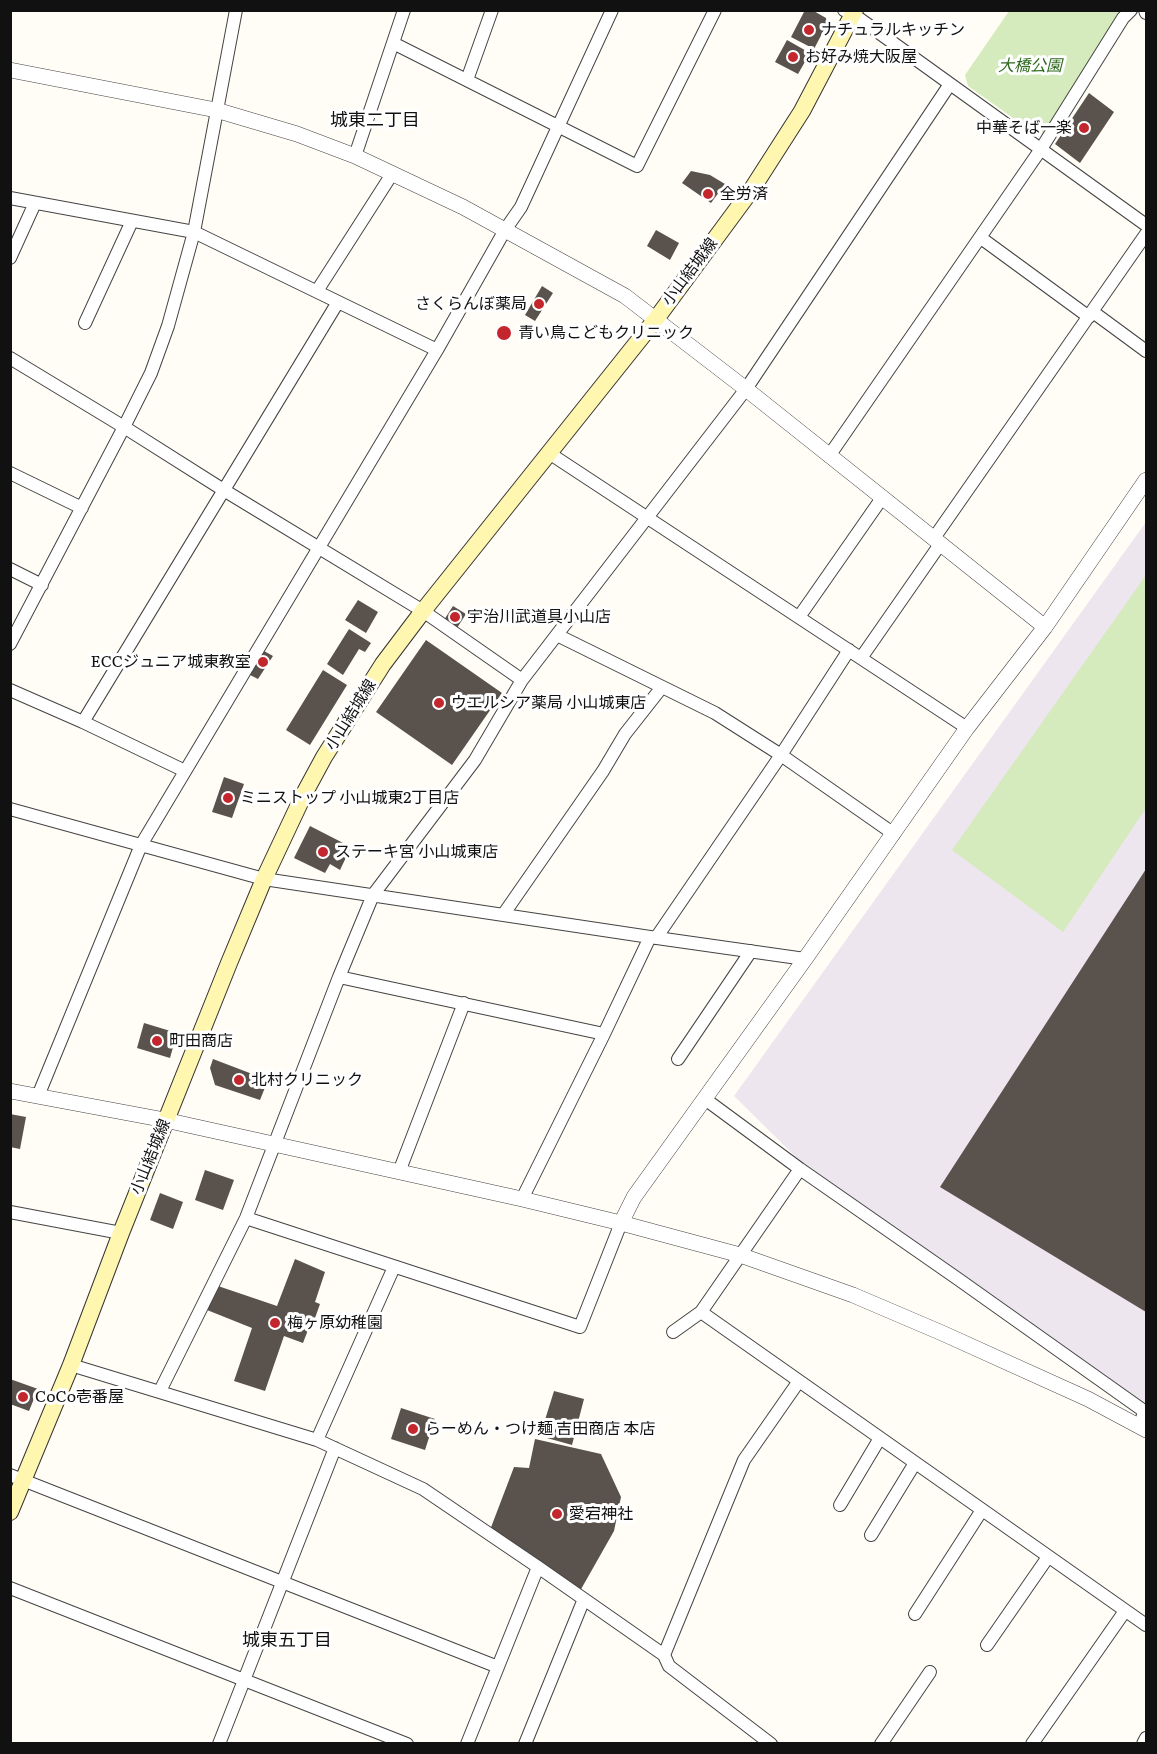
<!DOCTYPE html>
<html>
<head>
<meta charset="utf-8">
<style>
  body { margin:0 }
  #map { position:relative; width:1157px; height:1754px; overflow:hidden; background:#fffdf5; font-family:Literata,serif }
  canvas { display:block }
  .frame { position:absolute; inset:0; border:12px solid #111; pointer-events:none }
</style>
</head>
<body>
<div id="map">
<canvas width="1157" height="1754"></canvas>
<div class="frame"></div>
</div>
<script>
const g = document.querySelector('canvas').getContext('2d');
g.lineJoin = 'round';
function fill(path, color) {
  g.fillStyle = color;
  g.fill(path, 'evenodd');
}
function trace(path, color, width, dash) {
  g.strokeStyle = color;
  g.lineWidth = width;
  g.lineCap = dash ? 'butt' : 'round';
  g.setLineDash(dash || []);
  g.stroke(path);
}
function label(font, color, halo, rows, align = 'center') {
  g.font = font + ' Literata,"Noto Sans JP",serif';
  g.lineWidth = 6;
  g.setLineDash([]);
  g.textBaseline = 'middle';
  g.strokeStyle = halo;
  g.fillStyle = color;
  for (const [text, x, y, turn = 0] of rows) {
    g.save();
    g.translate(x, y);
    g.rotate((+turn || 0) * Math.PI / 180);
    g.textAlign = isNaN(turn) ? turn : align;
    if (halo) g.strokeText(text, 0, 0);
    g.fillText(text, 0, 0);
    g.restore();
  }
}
const industrial = new Path2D(`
  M1146,522V1407L811,1172L734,1096Z`);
const green = new Path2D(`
  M1121,10L1122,11L1047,133L1037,135L968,86L965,75L1009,11Z
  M1146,575V808L1063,932L952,850Z`);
const building = new Path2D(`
  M805,10H812L826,18L827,24L814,49L791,37Z
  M787,40L810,53L798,74L775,62Z
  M1089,93L1114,112L1080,163L1055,144Z
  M691,171L710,175L725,184L711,203L682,183Z
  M656,230L679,243L670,260L647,246Z
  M542,286L553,293L535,321L525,315Z
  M358,600L378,612L366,633L345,620Z
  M453,606L466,614L457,628L444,620Z
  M349,629L371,643L365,652L359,649L343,675L327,664Z
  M426,640L502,693L452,765L376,712Z
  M264,651L273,656L258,679L250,675Z
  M323,670L347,685L310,745L286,730Z
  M224,777L244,784L232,818L212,812Z
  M310,826L351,847L340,870L330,864L325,873L294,858Z
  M1146,869V1312L940,1187Z
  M144,1023L177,1033L170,1058L137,1048Z
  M213,1059L268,1080L260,1100L215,1085L210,1068Z
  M10,1114L26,1117L20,1149L10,1147Z
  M205,1170L234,1180L223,1210L195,1200Z
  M160,1193L183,1202L173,1229L150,1220Z
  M295,1259L325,1272L315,1302L320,1304L315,1318L313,1317L303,1343L284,1336L265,1391L234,1381L252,1328L207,1310L218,1286L277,1306Z
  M10,1379L38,1389L29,1411L10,1404Z
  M554,1391L584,1399L572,1445L547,1438L551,1425L544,1423Z
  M401,1408L435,1419L425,1450L391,1439Z
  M535,1439L601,1454L621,1497L614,1531L580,1591L490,1530L514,1467L529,1468Z`);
const minor = new Path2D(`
  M844,10L853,14L1146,225
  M1145,10L1146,13
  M393,43L637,166L715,10
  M467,80L492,10
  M355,156L404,10
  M10,198L194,232L437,350
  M981,238L1089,317
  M10,258L35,203
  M317,291L392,174
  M1093,312L1146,351
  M85,323L132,221
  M10,358L124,427L222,489L423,611L522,680
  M549,453L967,728
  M829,456L1041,149L1123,18L1131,10
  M10,473L82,508
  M934,538L1146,234
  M10,569L42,585
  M799,617L882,498
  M557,635L715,713L781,755L894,834
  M10,644L124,427L151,373L168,326L194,232L236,10
  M861,658L941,543
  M10,690L83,722L185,771
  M83,722L338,302
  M10,809L264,879L650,937L805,959
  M503,915L603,771L625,734L662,687
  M656,938L781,755L849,650
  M339,977L604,1034
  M678,1059L751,951
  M38,1096L141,845L437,350L505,230L521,207L612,10
  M705,1099L800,1169L958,1279L1144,1411L1140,1426
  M800,1169L701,1312L1146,1625
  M399,1172L464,1003
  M522,1199L604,1034L650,937
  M10,1212L121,1233
  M246,1218L580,1327L621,1223
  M673,1332L701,1312
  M71,1365L317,1440L423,1489L538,1567L664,1655L669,1666L771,1744
  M160,1391L246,1218L339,977L373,895L475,760L522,680L746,389L950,84
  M317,1440L394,1267
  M10,1475L498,1667
  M840,1505L880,1438
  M871,1535L915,1463
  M10,1588L407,1744
  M915,1614L982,1510
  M987,1645L1048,1557
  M664,1655L744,1460L799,1381
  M219,1744L335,1448
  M467,1744L538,1567
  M525,1744L584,1599
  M881,1744L930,1672
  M1032,1744L1125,1611
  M1143,1744L1146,1738`);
const tertiary = new Path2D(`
  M10,70L216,110L297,134L355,156L463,207L625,296L746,389L1045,627
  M10,1091L165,1120L522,1199L621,1223L740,1255L853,1295L942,1333L1088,1399L1146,1430
  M621,1223L634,1197L805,959L967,728L1045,627L1146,480`);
const secondary = new Path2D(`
  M10,1512L71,1365L121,1233L229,963L264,879L304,794L324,757L383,664L423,611L656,319L752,189L802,111L855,10`);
const markers = [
  [809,30,6,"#c4262e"],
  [793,57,6,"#c4262e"],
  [1084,128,6,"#c4262e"],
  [708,194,6,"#c4262e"],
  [539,304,6,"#c4262e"],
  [504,333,8,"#c4262e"],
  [455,617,6,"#c4262e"],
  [263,662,6,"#c4262e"],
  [439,703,6,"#c4262e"],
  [228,798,6,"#c4262e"],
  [323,852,6,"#c4262e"],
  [157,1041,6,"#c4262e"],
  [239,1080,6,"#c4262e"],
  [275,1323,6,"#c4262e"],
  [23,1397,6,"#c4262e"],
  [413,1429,6,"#c4262e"],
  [557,1514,6,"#c4262e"]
];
const poiNames = [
  ["ナチュラルキッチン",821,30],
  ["お好み焼大阪屋",805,57],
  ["中華そば一楽",1072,128,"right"],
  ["全労済",720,194],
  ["さくらんぼ薬局",527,304,"right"],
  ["青い鳥こどもクリニック",518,333],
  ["宇治川武道具小山店",467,617],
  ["ECCジュニア城東教室",251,662,"right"],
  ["ウエルシア薬局 小山城東店",451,703],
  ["ミニストップ 小山城東2丁目店",240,798],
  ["ステーキ宮 小山城東店",335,852],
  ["町田商店",169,1041],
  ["北村クリニック",251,1080],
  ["梅ヶ原幼稚園",287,1323],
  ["CoCo壱番屋",35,1397],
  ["らーめん・つけ麺 吉田商店 本店",425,1429],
  ["愛宕神社",569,1514]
];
const parkNames = [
  ["大橋公園",1030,66]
];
const streetNames = [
  ["小山結城線",690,272,-53],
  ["小山結城線",351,715,-58],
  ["小山結城線",151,1157,-68]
];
const neighbourhoodNames = [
  ["城東二丁目",375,121],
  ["城東五丁目",287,1641]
];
fill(industrial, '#eee6ef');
fill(green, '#d5ebbd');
fill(building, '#5a524d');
trace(minor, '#444', 14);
trace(tertiary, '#444', 16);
trace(secondary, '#333', 18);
trace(minor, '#fff', 12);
trace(tertiary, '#fff', 15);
trace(secondary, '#fff6b0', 16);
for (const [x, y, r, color] of markers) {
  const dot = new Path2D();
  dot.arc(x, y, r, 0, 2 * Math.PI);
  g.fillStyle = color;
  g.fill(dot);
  trace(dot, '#fff', 2);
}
label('16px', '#111', '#fff', poiNames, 'left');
label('italic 16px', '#2f6b1f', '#fff', parkNames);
label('16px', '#111', '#fff', streetNames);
label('18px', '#111', '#fff', neighbourhoodNames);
</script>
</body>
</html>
